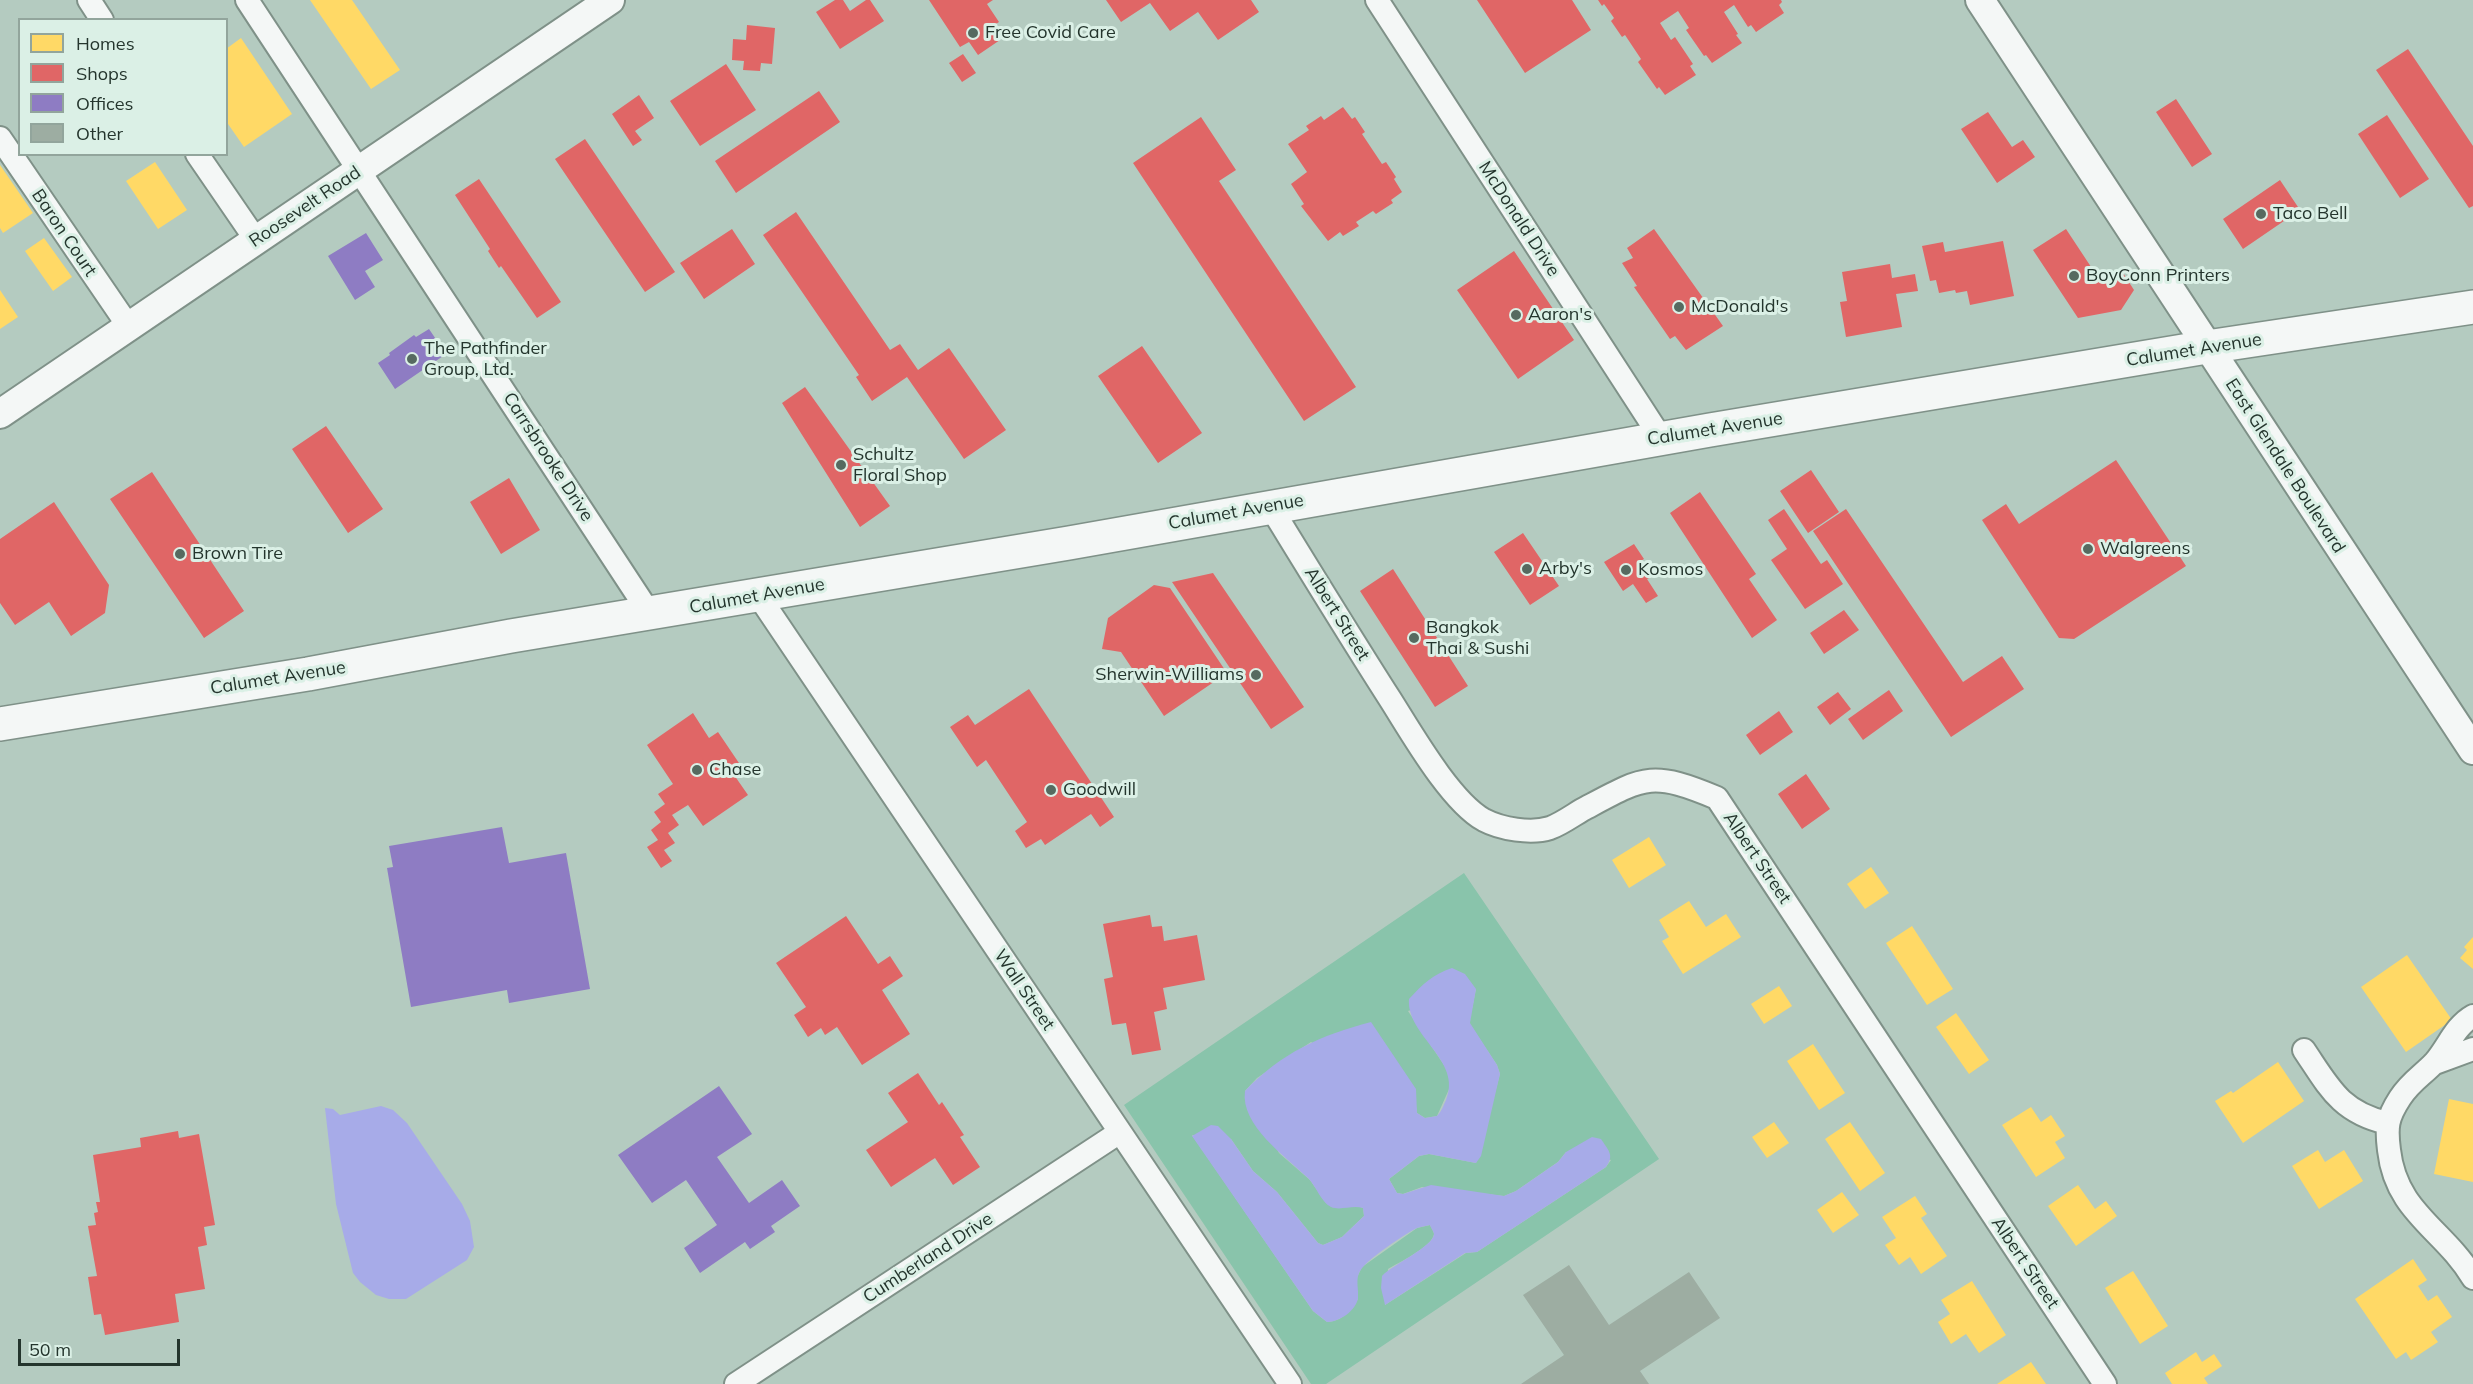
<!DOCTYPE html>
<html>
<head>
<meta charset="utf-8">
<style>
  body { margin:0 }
  #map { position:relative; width:2473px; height:1384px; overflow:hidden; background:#b4cbc0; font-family:Mulish,sans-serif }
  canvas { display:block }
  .legend { position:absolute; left:18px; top:18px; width:210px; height:138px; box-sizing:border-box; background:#dbf0e6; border:2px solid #92a59c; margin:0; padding:8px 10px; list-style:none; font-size:18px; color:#24352d }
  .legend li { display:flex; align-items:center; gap:12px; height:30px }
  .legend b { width:30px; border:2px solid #92a59c }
  .scale { position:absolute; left:18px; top:1339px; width:162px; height:27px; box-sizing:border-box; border:3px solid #24352d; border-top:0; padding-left:8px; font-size:18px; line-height:21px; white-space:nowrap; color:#24352d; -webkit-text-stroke:4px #dbf0e6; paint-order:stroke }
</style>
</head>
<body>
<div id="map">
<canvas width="2473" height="1384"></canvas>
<ul class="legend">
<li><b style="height:16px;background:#ffd966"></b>Homes</li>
<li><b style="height:16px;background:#e06666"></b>Shops</li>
<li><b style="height:16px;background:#8e7cc3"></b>Offices</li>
<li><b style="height:16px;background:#9dada2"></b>Other</li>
</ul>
<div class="scale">50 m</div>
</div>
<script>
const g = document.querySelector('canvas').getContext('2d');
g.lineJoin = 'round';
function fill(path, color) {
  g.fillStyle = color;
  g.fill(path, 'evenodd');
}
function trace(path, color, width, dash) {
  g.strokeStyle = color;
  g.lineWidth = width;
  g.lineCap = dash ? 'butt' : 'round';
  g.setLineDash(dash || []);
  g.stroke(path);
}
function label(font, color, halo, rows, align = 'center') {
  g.font = font + ' Mulish,sans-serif';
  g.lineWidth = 6;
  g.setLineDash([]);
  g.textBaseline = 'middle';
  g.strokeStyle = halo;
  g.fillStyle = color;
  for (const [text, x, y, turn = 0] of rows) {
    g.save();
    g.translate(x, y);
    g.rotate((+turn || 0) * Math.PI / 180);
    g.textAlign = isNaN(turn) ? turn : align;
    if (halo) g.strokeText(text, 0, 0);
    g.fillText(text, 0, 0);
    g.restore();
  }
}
const green = new Path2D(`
  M1464,873L1659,1159L1326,1384H1311L1124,1105ZM1476,989L1469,1023L1497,1065L1500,1074L1476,1163L1429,1154L1419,1156L1389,1179L1397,1193L1403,1194L1422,1187L1504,1196L1516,1191L1558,1162L1566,1152L1611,1160L1606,1167L1477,1252L1466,1253L1385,1305L1388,1269C1398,1263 1433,1246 1434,1234C1434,1232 1431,1227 1430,1225L1417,1228L1362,1267L1356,1279L1358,1299C1349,1311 1343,1321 1327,1322L1313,1311L1192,1135L1231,1139L1253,1171L1277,1192L1318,1243L1323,1245L1342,1237L1364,1216L1363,1208L1355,1205L1337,1208L1326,1203L1310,1180L1279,1153L1245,1091L1257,1078L1311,1042L1415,1099L1417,1113L1425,1118L1437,1116L1450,1087L1448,1071L1408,1011Z`);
const water = new Path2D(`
  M1452,968L1465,974L1476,989L1470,1023L1497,1065L1500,1074L1481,1156L1476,1163L1429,1154L1419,1156L1389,1179L1397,1193L1403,1194L1431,1185L1504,1196L1516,1191L1558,1162L1566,1152L1592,1137L1601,1139C1608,1150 1615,1155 1606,1167L1477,1252L1465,1253L1385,1305L1381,1288L1382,1276C1392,1265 1434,1246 1434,1234C1434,1232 1431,1228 1430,1225C1426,1226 1420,1227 1417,1228C1406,1233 1370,1258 1363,1267C1354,1277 1359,1286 1358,1298C1356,1311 1339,1322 1327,1322L1313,1311L1192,1136L1211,1125L1218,1126L1231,1139L1253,1171L1277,1192L1318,1243L1323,1245L1342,1237L1364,1216L1363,1208C1352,1205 1340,1211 1331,1207C1321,1202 1316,1186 1308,1178C1286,1157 1240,1125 1245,1091C1281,1053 1321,1035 1371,1022L1416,1089L1417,1113L1425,1118L1437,1116C1442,1111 1443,1106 1446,1100C1463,1060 1406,1036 1409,999C1422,985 1433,974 1452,968Z
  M381,1106L393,1110L407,1123L462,1204L470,1221L474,1247L467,1260L406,1299H389L376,1295L360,1282L353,1273L336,1204L325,1108L333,1109L340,1115Z`);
const homes = new Path2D(`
  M310,0H352L400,70L371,89Z
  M241,38L292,114L244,147L226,121V49Z
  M155,162L187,210L158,229L126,181Z
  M0,165L33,213L3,233L0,228Z
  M44,238L72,277L53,291L25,251Z
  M0,290L18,317L0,329Z
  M1649,837L1666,865L1629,888L1612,860Z
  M1871,867L1889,893L1865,909L1847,884Z
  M1689,901L1706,927L1726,914L1741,937L1683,974L1662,941L1669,937L1659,920Z
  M1912,926L1953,989L1927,1005L1886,943Z
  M2473,937V969L2460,958L2467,950L2464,947Z
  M2407,955L2452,1020L2406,1052L2361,987Z
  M1779,986L1792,1006L1764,1024L1751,1004Z
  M1956,1013L1989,1060L1969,1074L1936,1027Z
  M1813,1044L1845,1093L1819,1110L1787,1061Z
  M2278,1062L2304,1101L2243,1143L2215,1101L2231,1091L2233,1093Z
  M2449,1099L2473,1104V1182L2434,1174Z
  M2031,1107L2041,1122L2051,1115L2065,1136L2055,1142L2065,1158L2036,1177L2002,1125Z
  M1774,1122L1789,1143L1767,1158L1752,1137Z
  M1850,1122L1885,1173L1860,1191L1825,1139Z
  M2318,1150L2325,1162L2344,1150L2363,1181L2319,1209L2292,1166Z
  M2078,1185L2095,1209L2106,1201L2117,1216L2076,1246L2048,1206Z
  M1842,1192L1859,1215L1833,1233L1817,1210Z
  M1915,1196L1927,1214L1921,1218L1947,1256L1921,1274L1910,1257L1899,1265L1885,1245L1896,1238L1882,1217Z
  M2413,1259L2427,1280L2418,1286L2428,1301L2437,1295L2452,1317L2431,1332L2438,1342L2411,1360L2406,1352L2396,1359L2355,1299Z
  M2133,1271L2168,1326L2140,1344L2105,1288Z
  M1972,1281L2006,1335L1979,1353L1966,1334L1951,1344L1938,1322L1950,1314L1941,1300Z
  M2196,1352L2202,1362L2214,1354L2222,1366L2204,1378L2208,1384H2172L2165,1373Z
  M2031,1362L2046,1384H1997Z`);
const shops = new Path2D(`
  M835,0H843L850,11L866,0H870L884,21L840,49L816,12Z
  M929,0H993L987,4L999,22L991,27L1000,40L978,55L969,42L960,47Z
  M1106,0H1251L1259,12L1218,40L1198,12L1170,31L1150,3L1121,22Z
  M1477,0H1572L1591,30L1525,73Z
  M1598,0H1781L1782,2L1779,5L1784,13L1756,32L1751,25L1748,27L1734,5L1724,12L1738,34L1736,35L1742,43L1712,63L1706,55L1704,56L1686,30L1689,28L1678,11L1660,23L1671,40L1675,37L1693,64L1690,66L1696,75L1665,95L1659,87L1657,89L1638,62L1641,59L1625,35L1622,37L1611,21L1614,18L1604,4L1602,6Z
  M747,25L775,28L772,64L761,63L760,71L743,70L744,61L732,60L733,39L746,40Z
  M2408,49L2473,146V206L2469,208L2376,70Z
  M963,54L976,73L962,82L949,63Z
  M726,64L756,110L700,146L670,101Z
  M819,91L840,122L736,193L715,161Z
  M639,95L654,118L635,131L642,140L633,146L612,114Z
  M2176,99L2212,154L2192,167L2156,112Z
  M1343,107L1352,119L1355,117L1365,132L1362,134L1382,164L1386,162L1396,177L1394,179L1402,192L1391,200L1393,203L1376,214L1373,211L1356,222L1359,226L1343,236L1340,232L1328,241L1301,206L1304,204L1291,184L1307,172L1288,144L1309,130L1306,126L1321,116L1324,120Z
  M1988,112L2012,147L2023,140L2035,157L1997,183L1961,129Z
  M2387,115L2429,179L2400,198L2358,134Z
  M1201,117L1236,170L1219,181L1356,387L1304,421L1133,163Z
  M585,139L675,272L645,292L555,159Z
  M479,179L561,302L537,318L501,266L499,268L488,251L490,249L455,195Z
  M2280,180L2300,210L2243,249L2223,219Z
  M796,212L890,350L900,344L918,370L949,348L1006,430L964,459L907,377L872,401L856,377L859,375L763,235Z
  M732,229L755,264L704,299L680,263Z
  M1654,229L1723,326L1686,350L1675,336L1670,339L1634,287L1637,286L1622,263L1633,258L1627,248Z
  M2066,229L2099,279L2123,273L2134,290L2121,310L2078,318L2033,250Z
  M2003,241L2014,296L1970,305L1967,291L1956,293L1955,290L1939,293L1936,280L1930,281L1922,246L1943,242L1945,252Z
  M1514,251L1574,340L1518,379L1457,290Z
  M1890,264L1892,278L1915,274L1918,291L1896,294L1902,327L1846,337L1840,302L1847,301L1842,272Z
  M1142,346L1202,433L1158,463L1098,376Z
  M805,387L890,506L860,527L782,403Z
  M326,426L383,509L348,533L292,449Z
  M2116,460L2186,566L2074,639L2059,638L1982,520L2006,504L2019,524Z
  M1811,470L1839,512L1808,533L1780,491Z
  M152,472L244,611L204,638L110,499Z
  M509,478L540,530L501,554L470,502Z
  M1700,492L1756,574L1749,579L1777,620L1752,638L1670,513Z
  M54,502L109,585L105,613L71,636L49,602L15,625L0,603V539Z
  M1784,509L1821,564L1827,560L1843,584L1805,609L1771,560L1787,549L1768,520Z
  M1846,509L1963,682L2002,656L2024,689L1951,737L1813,531Z
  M1523,533L1559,586L1530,605L1494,552Z
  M1634,544L1644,559L1639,562L1649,578L1647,579L1658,596L1646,603L1633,584L1623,591L1604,562Z
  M1393,569L1468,686L1435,707L1360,591Z
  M1213,573L1304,707L1271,729L1172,582Z
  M1154,585L1170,588L1227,673L1164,716L1121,652L1102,649L1108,618Z
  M1844,610L1859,630L1824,654L1810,633Z
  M1029,689L1114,817L1100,827L1091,814L1045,845L1041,839L1026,848L1015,831L1027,822L986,760L977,767L950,727L968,715L975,725Z
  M1889,690L1903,711L1863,740L1848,719Z
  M1838,692L1851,709L1830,725L1817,707Z
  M1779,711L1793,732L1760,755L1746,735Z
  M693,713L709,738L718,732L741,766L732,772L748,795L703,826L688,805L672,815L679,825L668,833L675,843L664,850L672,861L661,868L647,847L658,840L651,830L661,822L654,812L665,804L658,794L673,784L647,745Z
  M1806,774L1830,809L1802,829L1778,794Z
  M1150,915L1152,927L1162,926L1164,941L1197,935L1205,980L1163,988L1167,1009L1154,1012L1161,1050L1132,1055L1126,1023L1112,1025L1104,979L1113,977L1103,924Z
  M846,916L878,964L890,956L903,976L882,990L910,1034L862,1065L837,1027L825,1035L821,1028L808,1037L794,1015L806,1007L776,963Z
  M918,1073L939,1105L942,1102L964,1135L960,1137L980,1167L953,1185L935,1158L891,1187L866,1150L908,1122L888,1093Z
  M178,1131L179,1138L199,1134L215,1225L204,1227L207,1245L198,1247L205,1289L175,1294L179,1322L105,1335L101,1314L94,1315L88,1277L97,1276L88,1226L96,1225L94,1213L98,1212L96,1202H100L93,1155L141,1147L140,1138Z`);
const offices = new Path2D(`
  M366,233L383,260L365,271L375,287L355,300L328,256Z
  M429,329L446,354L395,389L378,363L390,355L389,353L414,335L416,337Z
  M502,827L509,863L566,853L590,989L509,1003L507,990L411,1007L387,868L393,867L389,846Z
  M719,1086L752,1134L717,1157L749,1203L782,1180L800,1206L771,1226L775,1232L750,1249L745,1242L700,1273L684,1248L717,1225L686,1180L652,1203L618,1155Z`);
const building = new Path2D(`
  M1569,1265L1609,1325L1689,1272L1720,1318L1640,1371L1649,1384H1521L1564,1355L1523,1295Z`);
const minor = new Path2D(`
  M89,0L102,20
  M247,0L650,614
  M1377,0L1661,438
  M0,138L129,327
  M197,154L256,240
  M1270,506C1310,571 1349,635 1390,699C1411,732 1450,801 1484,820C1501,829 1531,834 1550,828C1561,824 1572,816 1582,810C1644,777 1650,770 1717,798L2105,1384
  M758,595L1290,1384
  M2473,1016C2455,1026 2448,1047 2435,1062C2423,1075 2411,1081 2400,1098C2387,1118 2386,1127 2389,1150C2396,1213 2444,1229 2473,1278
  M2304,1050C2329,1087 2340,1112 2387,1123
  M2435,1063L2473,1049
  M736,1384L1120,1132`);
const tertiary = new Path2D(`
  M1980,0L2473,750
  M0,414L610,0`);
const secondary = new Path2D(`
  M0,724L308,674L511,636L1069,543L1710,430L2207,347L2473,307`);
const markers = [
  [973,33,6,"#566a60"],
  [2261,214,6,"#566a60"],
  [2074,276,6,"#566a60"],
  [1679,307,6,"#566a60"],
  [1516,315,6,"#566a60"],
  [412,359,6,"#566a60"],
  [841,465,6,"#566a60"],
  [2088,549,6,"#566a60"],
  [180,554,6,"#566a60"],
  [1527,569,6,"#566a60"],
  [1626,570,6,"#566a60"],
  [1414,638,6,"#566a60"],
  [1256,675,6,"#566a60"],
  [697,770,6,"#566a60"],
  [1051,790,6,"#566a60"]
];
const poiNames = [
  ["Free Covid Care",985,33],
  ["Taco Bell",2273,214],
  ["BoyConn Printers",2086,276],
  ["McDonald's",1691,307],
  ["Aaron's",1528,315],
  ["The Pathfinder",424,349],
  ["Group, Ltd.",424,370],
  ["Schultz",853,455],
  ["Floral Shop",853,476],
  ["Walgreens",2100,549],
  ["Brown Tire",192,554],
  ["Arby's",1539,569],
  ["Kosmos",1638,570],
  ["Bangkok",1426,628],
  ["Thai & Sushi",1426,649],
  ["Sherwin-Williams",1244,675,"right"],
  ["Chase",709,770],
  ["Goodwill",1063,790]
];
const streetNames = [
  ["Roosevelt Road",305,207,-34],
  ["McDonald Drive",1519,219,57],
  ["Baron Court",64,233,56],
  ["Calumet Avenue",2194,350,-9],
  ["Calumet Avenue",1715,429,-9],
  ["Carrsbrooke Drive",548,457,57],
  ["East Glendale Boulevard",2285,466,57],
  ["Calumet Avenue",1236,512,-10],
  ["Calumet Avenue",757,596,-10],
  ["Albert Street",1337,614,58],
  ["Calumet Avenue",278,678,-9],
  ["Albert Street",1757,858,56],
  ["Wall Street",1024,990,56],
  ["Cumberland Drive",928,1258,-33],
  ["Albert Street",2025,1263,56]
];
fill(green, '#89c4ab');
fill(water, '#a7abe8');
fill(homes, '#ffd966');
fill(shops, '#e06666');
fill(offices, '#8e7cc3');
fill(building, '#9dada2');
trace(minor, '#7f9188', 26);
trace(tertiary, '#7f9188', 32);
trace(secondary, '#7f9188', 36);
trace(minor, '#f4f7f6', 22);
trace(tertiary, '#f4f7f6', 28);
trace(secondary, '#f4f7f6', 33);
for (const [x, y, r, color] of markers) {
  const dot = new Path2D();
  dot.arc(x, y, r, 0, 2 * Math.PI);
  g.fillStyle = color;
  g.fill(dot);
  trace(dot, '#dbf0e6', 2);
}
label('18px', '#24352d', '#dbf0e6', poiNames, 'left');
label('18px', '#24352d', '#dbf0e6', streetNames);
</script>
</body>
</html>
